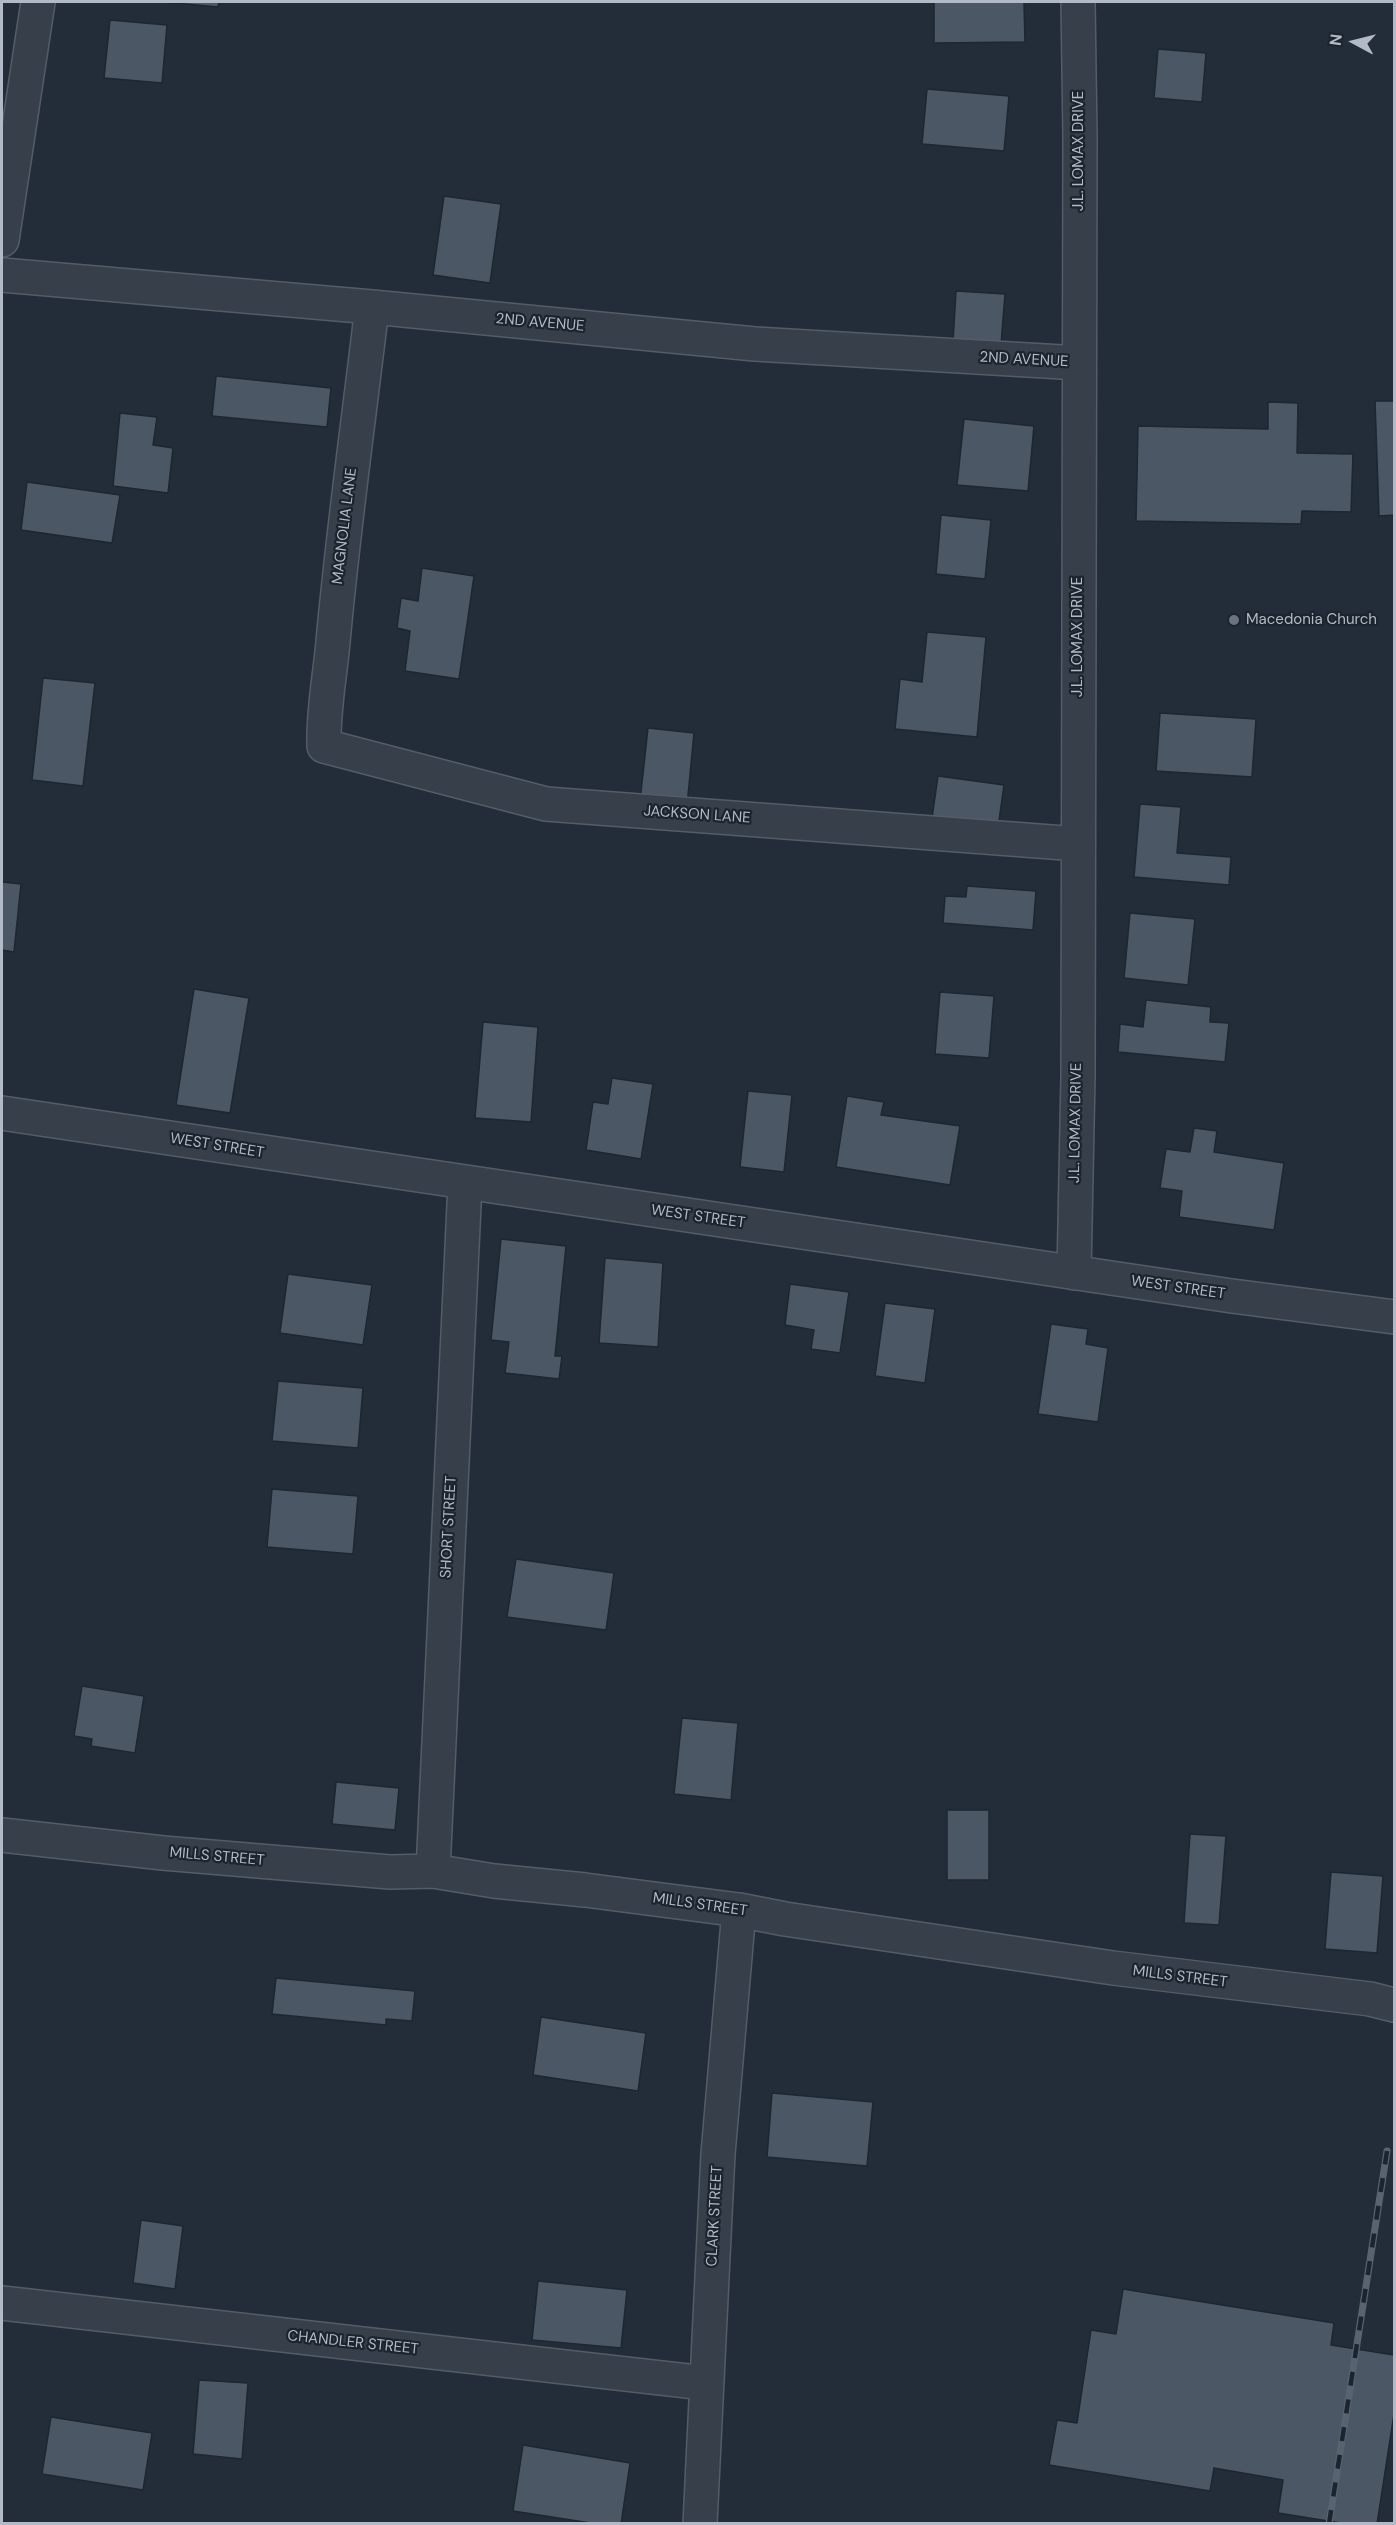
<!DOCTYPE html>
<html>
<head>
<meta charset="utf-8">
<style>
  body { margin:0 }
  #map { position:relative; width:1396px; height:2525px; overflow:hidden; background:#232d39; font-family:"DM Sans",sans-serif }
  canvas { display:block }
  .frame { position:absolute; inset:0; border:3px solid #b1bac6; pointer-events:none }
  .north { position:absolute; left:1324px; top:12px; width:60px; height:60px; -webkit-text-stroke:4px #1c242e; paint-order:stroke; rotate:277deg; font-size:16px; font-weight:700; line-height:24px; text-align:center; color:#b1bac6 }
  .north::after { content:''; display:block; margin:auto; width:21px; height:27px; background:#b1bac6; clip-path:polygon(50% 0,100% 100%,50% 72%,0 100%) }
</style>
</head>
<body>
<div id="map">
<canvas width="1396" height="2525"></canvas>
<div class="frame"></div>
<div class="north">N</div>
</div>
<script>
const g = document.querySelector('canvas').getContext('2d');
g.lineJoin = 'round';
function fill(path, color) {
  g.fillStyle = color;
  g.fill(path, 'evenodd');
}
function trace(path, color, width, dash) {
  g.strokeStyle = color;
  g.lineWidth = width;
  g.lineCap = dash ? 'butt' : 'round';
  g.setLineDash(dash || []);
  g.stroke(path);
}
function label(font, color, halo, rows, align = 'center') {
  g.font = font + ' "DM Sans",sans-serif';
  g.lineWidth = 4.5;
  g.setLineDash([]);
  g.textBaseline = 'middle';
  g.strokeStyle = halo;
  g.fillStyle = color;
  for (const [text, x, y, turn = 0] of rows) {
    g.save();
    g.translate(x, y);
    g.rotate((+turn || 0) * Math.PI / 180);
    g.textAlign = isNaN(turn) ? turn : align;
    if (halo) g.strokeText(text, 0, 0);
    g.fillText(text, 0, 0);
    g.restore();
  }
}
const building = new Path2D(`
  M164,2H219L218,7Z
  M934,2H1024L1025,42L934,43Z
  M110,20L167,25L162,83L104,78Z
  M1158,49L1206,53L1202,102L1154,98Z
  M927,89L1009,96L1004,151L922,144Z
  M444,196L501,204L490,283L433,275Z
  M956,291L1005,294L1001,345L953,341Z
  M216,376L331,388L327,427L212,416Z
  M1375,401H1394V515L1379,516Z
  M1268,402L1298,403L1297,453L1353,454L1351,512L1302,511L1301,524L1136,521L1138,426L1268,429Z
  M120,413L157,417L153,445L173,448L168,493L113,486Z
  M964,419L1034,426L1028,491L957,485Z
  M27,482L120,495L112,543L21,530Z
  M941,515L991,520L985,579L936,574Z
  M422,568L474,576L459,679L405,671L410,631L397,628L401,598L418,601Z
  M927,632L986,637L977,737L895,729L900,679L922,682Z
  M43,678L95,683L83,786L32,780Z
  M1160,713L1256,719L1252,777L1156,771Z
  M648,728L694,733L687,806L640,801Z
  M938,776L1004,785L997,835L931,825Z
  M1140,804L1181,807L1177,853L1231,857L1229,885L1134,877Z
  M2,882L21,884L14,952L2,950Z
  M967,886L1036,891L1033,930L943,923L945,896L966,897Z
  M1130,913L1195,919L1188,985L1124,978Z
  M194,989L249,998L230,1113L176,1105Z
  M940,992L994,996L989,1058L935,1054Z
  M1146,1000L1211,1007L1210,1022L1229,1023L1225,1062L1118,1052L1120,1024L1143,1027Z
  M483,1022L538,1027L531,1122L475,1118Z
  M612,1078L653,1084L641,1159L586,1150L593,1102L608,1104Z
  M748,1091L792,1095L784,1172L740,1167Z
  M847,1096L884,1102L881,1115L960,1126L950,1185L836,1167Z
  M1194,1128L1217,1131L1214,1152L1284,1163L1274,1230L1179,1217L1182,1191L1160,1188L1166,1149L1190,1152Z
  M501,1239L566,1246L555,1356H562L559,1379L505,1373L509,1342L491,1340Z
  M605,1258L663,1263L658,1347L599,1343Z
  M288,1274L372,1285L363,1345L280,1333Z
  M790,1284L849,1292L840,1353L811,1349L814,1330L785,1325Z
  M885,1303L935,1309L925,1383L875,1376Z
  M1051,1324L1088,1329L1086,1344L1108,1348L1098,1422L1038,1414Z
  M278,1381L363,1388L358,1448L272,1441Z
  M272,1489L358,1496L353,1554L267,1547Z
  M516,1559L614,1573L606,1630L507,1617Z
  M82,1686L144,1696L135,1753L91,1746L92,1739L74,1736Z
  M682,1718L738,1723L731,1800L674,1794Z
  M336,1782L399,1788L395,1830L332,1824Z
  M947,1810H989V1880H947Z
  M1190,1834L1226,1836L1219,1925L1184,1923Z
  M1331,1872L1383,1876L1377,1953L1325,1949Z
  M276,1978L415,1991L412,2021L386,2019V2025L272,2014Z
  M541,2017L646,2033L638,2091L533,2075Z
  M772,2093L873,2102L867,2166L767,2157Z
  M141,2220L183,2226L175,2289L133,2283Z
  M538,2281L627,2290L621,2348L532,2340Z
  M1123,2289L1334,2323L1331,2345L1394,2355V2414L1377,2524H1347L1278,2513L1283,2480L1214,2468L1210,2491L1049,2465L1057,2420L1077,2423L1091,2330L1116,2334Z
  M199,2380L248,2383L242,2459L193,2454Z
  M51,2417L152,2433L143,2490L42,2474Z
  M523,2445L630,2463L621,2524H597L513,2511Z`);
const minor = new Path2D(`
  M2,240L38,2
  M2,275L372,307L755,344L1079,363
  M372,307C359,418 343,530 333,642C330,676 323,710 324,746L546,804L1078,844
  M2,1113L1232,1296L1394,1317
  M1074,1273L1078,1076L1080,137L1078,2
  M2,1835L163,1853L390,1872L433,1871L494,1881L585,1890L739,1910L785,1919L1113,1968L1370,1999L1394,2005
  M433,1871L465,1183
  M2,2303L705,2383
  M700,2524L718,2154L739,1910`);
const rail = new Path2D(`
  M1329,2524L1387,2151`);
const markers = [
  [1234,620,6,"#6b7280"]
];
const streetNames = [
  ["J.L. LOMAX DRIVE",1079,151,-90],
  ["2ND AVENUE",540,323,5],
  ["2ND AVENUE",1024,360,3],
  ["MAGNOLIA LANE",345,526,-83],
  ["J.L. LOMAX DRIVE",1078,637,-90],
  ["JACKSON LANE",697,815,4],
  ["J.L. LOMAX DRIVE",1076,1123,-89],
  ["WEST STREET",217,1146,9],
  ["WEST STREET",698,1217,8],
  ["WEST STREET",1178,1288,8],
  ["SHORT STREET",449,1527,-87],
  ["MILLS STREET",217,1857,5],
  ["MILLS STREET",700,1905,8],
  ["MILLS STREET",1180,1977,7],
  ["CLARK STREET",715,2216,-87],
  ["CHANDLER STREET",353,2343,6]
];
const poiNames = [
  ["Macedonia Church",1246,620]
];
fill(building, '#4b5765');
trace(building, '#1e2630', 1.5);
trace(minor, '#545d67', 36);
trace(minor, '#363f4a', 33);
trace(rail, '#586371', 7);
trace(rail, '#1c242e', 4.5, [14]);
for (const [x, y, r, color] of markers) {
  const dot = new Path2D();
  dot.arc(x, y, r, 0, 2 * Math.PI);
  g.fillStyle = color;
  g.fill(dot);
  trace(dot, '#1c242e', 2);
}
label('15px', '#b1bac6', '#1c242e', streetNames);
label('15px', '#b1bac6', '#1c242e', poiNames, 'left');
</script>
</body>
</html>
